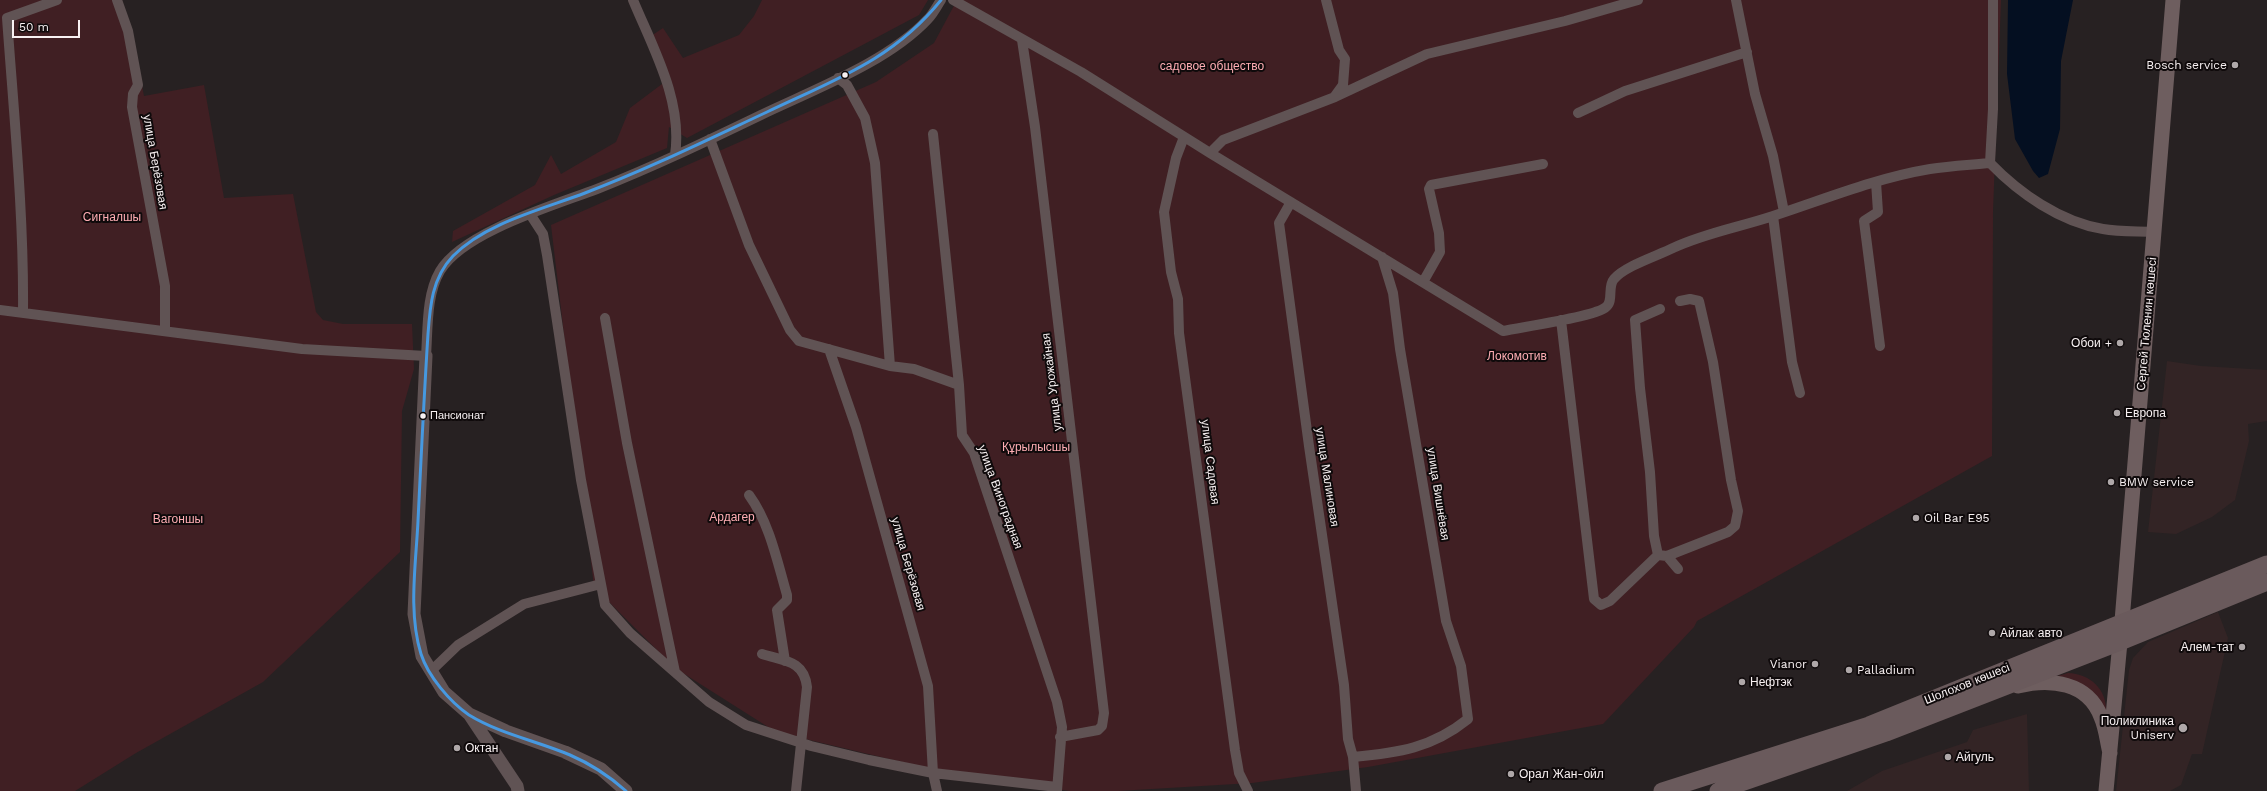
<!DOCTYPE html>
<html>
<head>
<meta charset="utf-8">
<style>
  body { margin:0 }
  #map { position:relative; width:2267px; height:791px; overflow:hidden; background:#272122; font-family:"Work Sans",sans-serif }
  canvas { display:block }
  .scale { position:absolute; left:12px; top:20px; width:68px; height:18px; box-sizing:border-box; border:2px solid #f8f1f2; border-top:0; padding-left:5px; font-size:12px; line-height:14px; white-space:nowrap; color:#f8f1f2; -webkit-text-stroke:3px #0f0a0b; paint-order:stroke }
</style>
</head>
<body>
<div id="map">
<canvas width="2267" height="791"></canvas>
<div class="scale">50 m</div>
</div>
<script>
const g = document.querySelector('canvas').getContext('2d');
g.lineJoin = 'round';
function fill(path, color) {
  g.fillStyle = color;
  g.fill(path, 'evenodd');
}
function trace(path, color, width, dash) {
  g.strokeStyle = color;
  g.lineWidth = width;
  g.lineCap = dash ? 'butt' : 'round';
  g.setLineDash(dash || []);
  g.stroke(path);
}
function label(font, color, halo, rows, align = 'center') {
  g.font = font + ' "Work Sans",sans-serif';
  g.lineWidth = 4;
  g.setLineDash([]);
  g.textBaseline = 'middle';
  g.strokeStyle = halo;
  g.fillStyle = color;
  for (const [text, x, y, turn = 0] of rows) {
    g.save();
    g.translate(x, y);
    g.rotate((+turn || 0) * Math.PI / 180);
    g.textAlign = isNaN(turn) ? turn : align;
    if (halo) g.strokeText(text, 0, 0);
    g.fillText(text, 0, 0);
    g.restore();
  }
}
const built = new Path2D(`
  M2167,361L2201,366L2267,370V421L2248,424L2249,441L2235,500L2212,517L2176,534L2148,532Z
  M2218,612L2228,638L2202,754H2192L2181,785L2170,791H2116L2129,670L2133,658L2148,642Z
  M2027,714L2029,791H1847L1882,771L1967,742L1973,730Z`);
const green = new Path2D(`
  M0,0H122L131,30L144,96L204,85L224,198L293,194L316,312L323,320L343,324H412L414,369L402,411L400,552L263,682L136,753L75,791H0Z
  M762,0H928L919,15L687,138L669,127L667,148L554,195L452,242L453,231L535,185L551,155L561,174L616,142L630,108L670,78L651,36L663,28L683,58L739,35L754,16Z
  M957,0H2001L1993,211L1992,456L1697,621L1694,627L1603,724L1368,767L1252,783L1118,791H1070L952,774L776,732L675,668L594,587L551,225L876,82L934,43Z
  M2068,673C2090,674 2107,689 2106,712C2088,684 2080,679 2047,679Z`);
const water = new Path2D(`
  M2008,0H2073L2061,61L2060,129L2048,174L2039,178L2033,171L2015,139L2007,74Z`);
const minor = new Path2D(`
  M117,0L128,31L138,85L133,94L132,107L165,286V331
  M633,0C653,48 683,101 675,155
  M953,0L1081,72L1210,153L1503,331C1521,327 1595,317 1606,307C1614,301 1607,287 1614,279C1625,266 1657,256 1673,248C1705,233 1740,227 1773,216C1825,199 1876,178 1930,169C1950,166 1970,165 1990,163
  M1326,0L1339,50L1345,59L1343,85L1335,96
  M1736,0L1755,94L1773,156L1784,212
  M1993,0V109L1990,163C2019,193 2060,222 2103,229C2119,232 2138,231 2155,232
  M1022,40L1035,127L1104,713L1102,726L1098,730L1060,737
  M838,78L847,85L865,118L875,163L890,366
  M1578,113L1625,91L1747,52
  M933,134L959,385L962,435L974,453L1057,702L1062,727L1057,791
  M1184,137L1176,158L1164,212L1171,272L1178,299L1179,333L1235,750L1239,773L1248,791
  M710,139L749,245L790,330L799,341L890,366L914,369L959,385
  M1210,153L1223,140L1335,97L1427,54L1565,21L1638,0
  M1876,182L1878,212L1864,221L1880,346
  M1291,202L1279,223L1309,446L1344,685L1348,739L1353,757L1356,791
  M530,214L543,234L547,255L581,480L605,605L630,633L709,702L746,725L811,746L869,760L933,773L1057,787
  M1773,216L1792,362L1800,393
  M1423,282L1440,252L1439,233L1429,189L1431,185L1543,164
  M0,310L302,349L426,356C428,329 426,295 440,271C463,232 555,205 597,189C653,167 707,141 761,115C813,90 888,62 928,19C933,14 937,6 941,0
  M23,313C24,215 14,116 7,18L57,0
  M605,318L627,443L675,672
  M1561,320L1594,599L1601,605L1610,601L1658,555L1667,556L1678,569
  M829,349L856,427L928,686L933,773L937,791
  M749,495C770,524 777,561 787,595V600L777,610L785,661
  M1658,555L1654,536L1650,472L1640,388L1635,320L1660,309
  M1667,556L1728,532L1735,526L1738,511L1731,480L1713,362L1699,301L1690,299L1680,301
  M762,654C784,661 804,660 807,687L796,791
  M431,671L458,645L524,604L601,584
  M1353,757C1398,753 1432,748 1468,719L1461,666L1446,621L1400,349L1393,293L1382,257`);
const tertiary = new Path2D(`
  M426,356L414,614L422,656L444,692L469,714L506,731L565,752L601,769L626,791
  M469,714L517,786L518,791`);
const secondary = new Path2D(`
  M2122,621L2173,0
  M2018,686C2050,678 2088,682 2101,717C2106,728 2107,741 2110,753
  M2106,791L2120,642`);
const trunk = new Path2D(`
  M1662,791L1869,725L2267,564
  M1718,791L1886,733L2120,642L2267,582`);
const bus1 = new Path2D(`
  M626,791C609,776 591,764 570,755C537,741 500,734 469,715C450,702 428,676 421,654C408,612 416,564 418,521C421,459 424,396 428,334C430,306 432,278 453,256C485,223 543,209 585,193C648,169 707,140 767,112C834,80 893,60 941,0`);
const markers = [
  [2235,65,4,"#afa8a9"],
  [845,75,3.5,"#f8f1f2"],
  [2120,343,4,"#afa8a9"],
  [2117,413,4,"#afa8a9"],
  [423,416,3.5,"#f8f1f2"],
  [2111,482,4,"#afa8a9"],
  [1916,518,4,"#afa8a9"],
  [1992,633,4,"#afa8a9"],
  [2242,647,4,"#afa8a9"],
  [1815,664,4,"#afa8a9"],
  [1849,670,4,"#afa8a9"],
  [1742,682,4,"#afa8a9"],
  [2183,728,5,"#afa8a9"],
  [457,748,4,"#afa8a9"],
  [1948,757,4,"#afa8a9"],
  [1511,774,4,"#afa8a9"]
];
const busNames = [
  ["Пансионат",430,416]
];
const poiNames = [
  ["Bosch service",2227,65,"right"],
  ["Обои +",2112,343,"right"],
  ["Европа",2125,413],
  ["BMW service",2119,482],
  ["Oil Bar E95",1924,518],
  ["Айлак авто",2000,633],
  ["Алем-тат",2234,647,"right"],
  ["Vianor",1807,664,"right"],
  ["Palladium",1857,670],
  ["Нефтэк",1750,682],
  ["Поликлиника",2174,721,"right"],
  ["Uniserv",2174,735,"right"],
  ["Октан",465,748],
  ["Айгуль",1956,757],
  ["Орал Жан-ойл",1519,774]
];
const parkNames = [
  ["садовое общество",1212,66],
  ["Сигналшы",112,217],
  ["Локомотив",1517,356],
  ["Құрылысшы",1036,447],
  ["Ардагер",732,517],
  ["Вагоншы",178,519]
];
const streetNames = [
  ["улица Берёзовая",155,162,80],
  ["Сергей Тюленин көшесі",2147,324,-85],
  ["улица Урожайная",1052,382,-97],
  ["улица Садовая",1210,462,83],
  ["улица Малиновая",1327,477,81],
  ["улица Вишнёвая",1438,494,81],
  ["улица Виноградная",1000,497,70],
  ["улица Берёзовая",908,564,74],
  ["Шолохов көшесі",1967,684,-22]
];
fill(built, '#332425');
fill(green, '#401f23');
fill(water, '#040f21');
trace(minor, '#605354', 10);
trace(tertiary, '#605354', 13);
trace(secondary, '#6e5e5f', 15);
trace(trunk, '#6a5a5c', 17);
trace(bus1, '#4699e1', 3);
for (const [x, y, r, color] of markers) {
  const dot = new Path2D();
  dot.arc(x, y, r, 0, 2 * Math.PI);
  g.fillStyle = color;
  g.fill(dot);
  trace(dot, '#0f0a0b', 1.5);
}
label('11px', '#f8f1f2', '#0f0a0b', busNames, 'left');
label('12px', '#f8f1f2', '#0f0a0b', poiNames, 'left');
label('12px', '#feadb3', '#0f0a0b', parkNames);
label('12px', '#f8f1f2', '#0f0a0b', streetNames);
</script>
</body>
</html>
